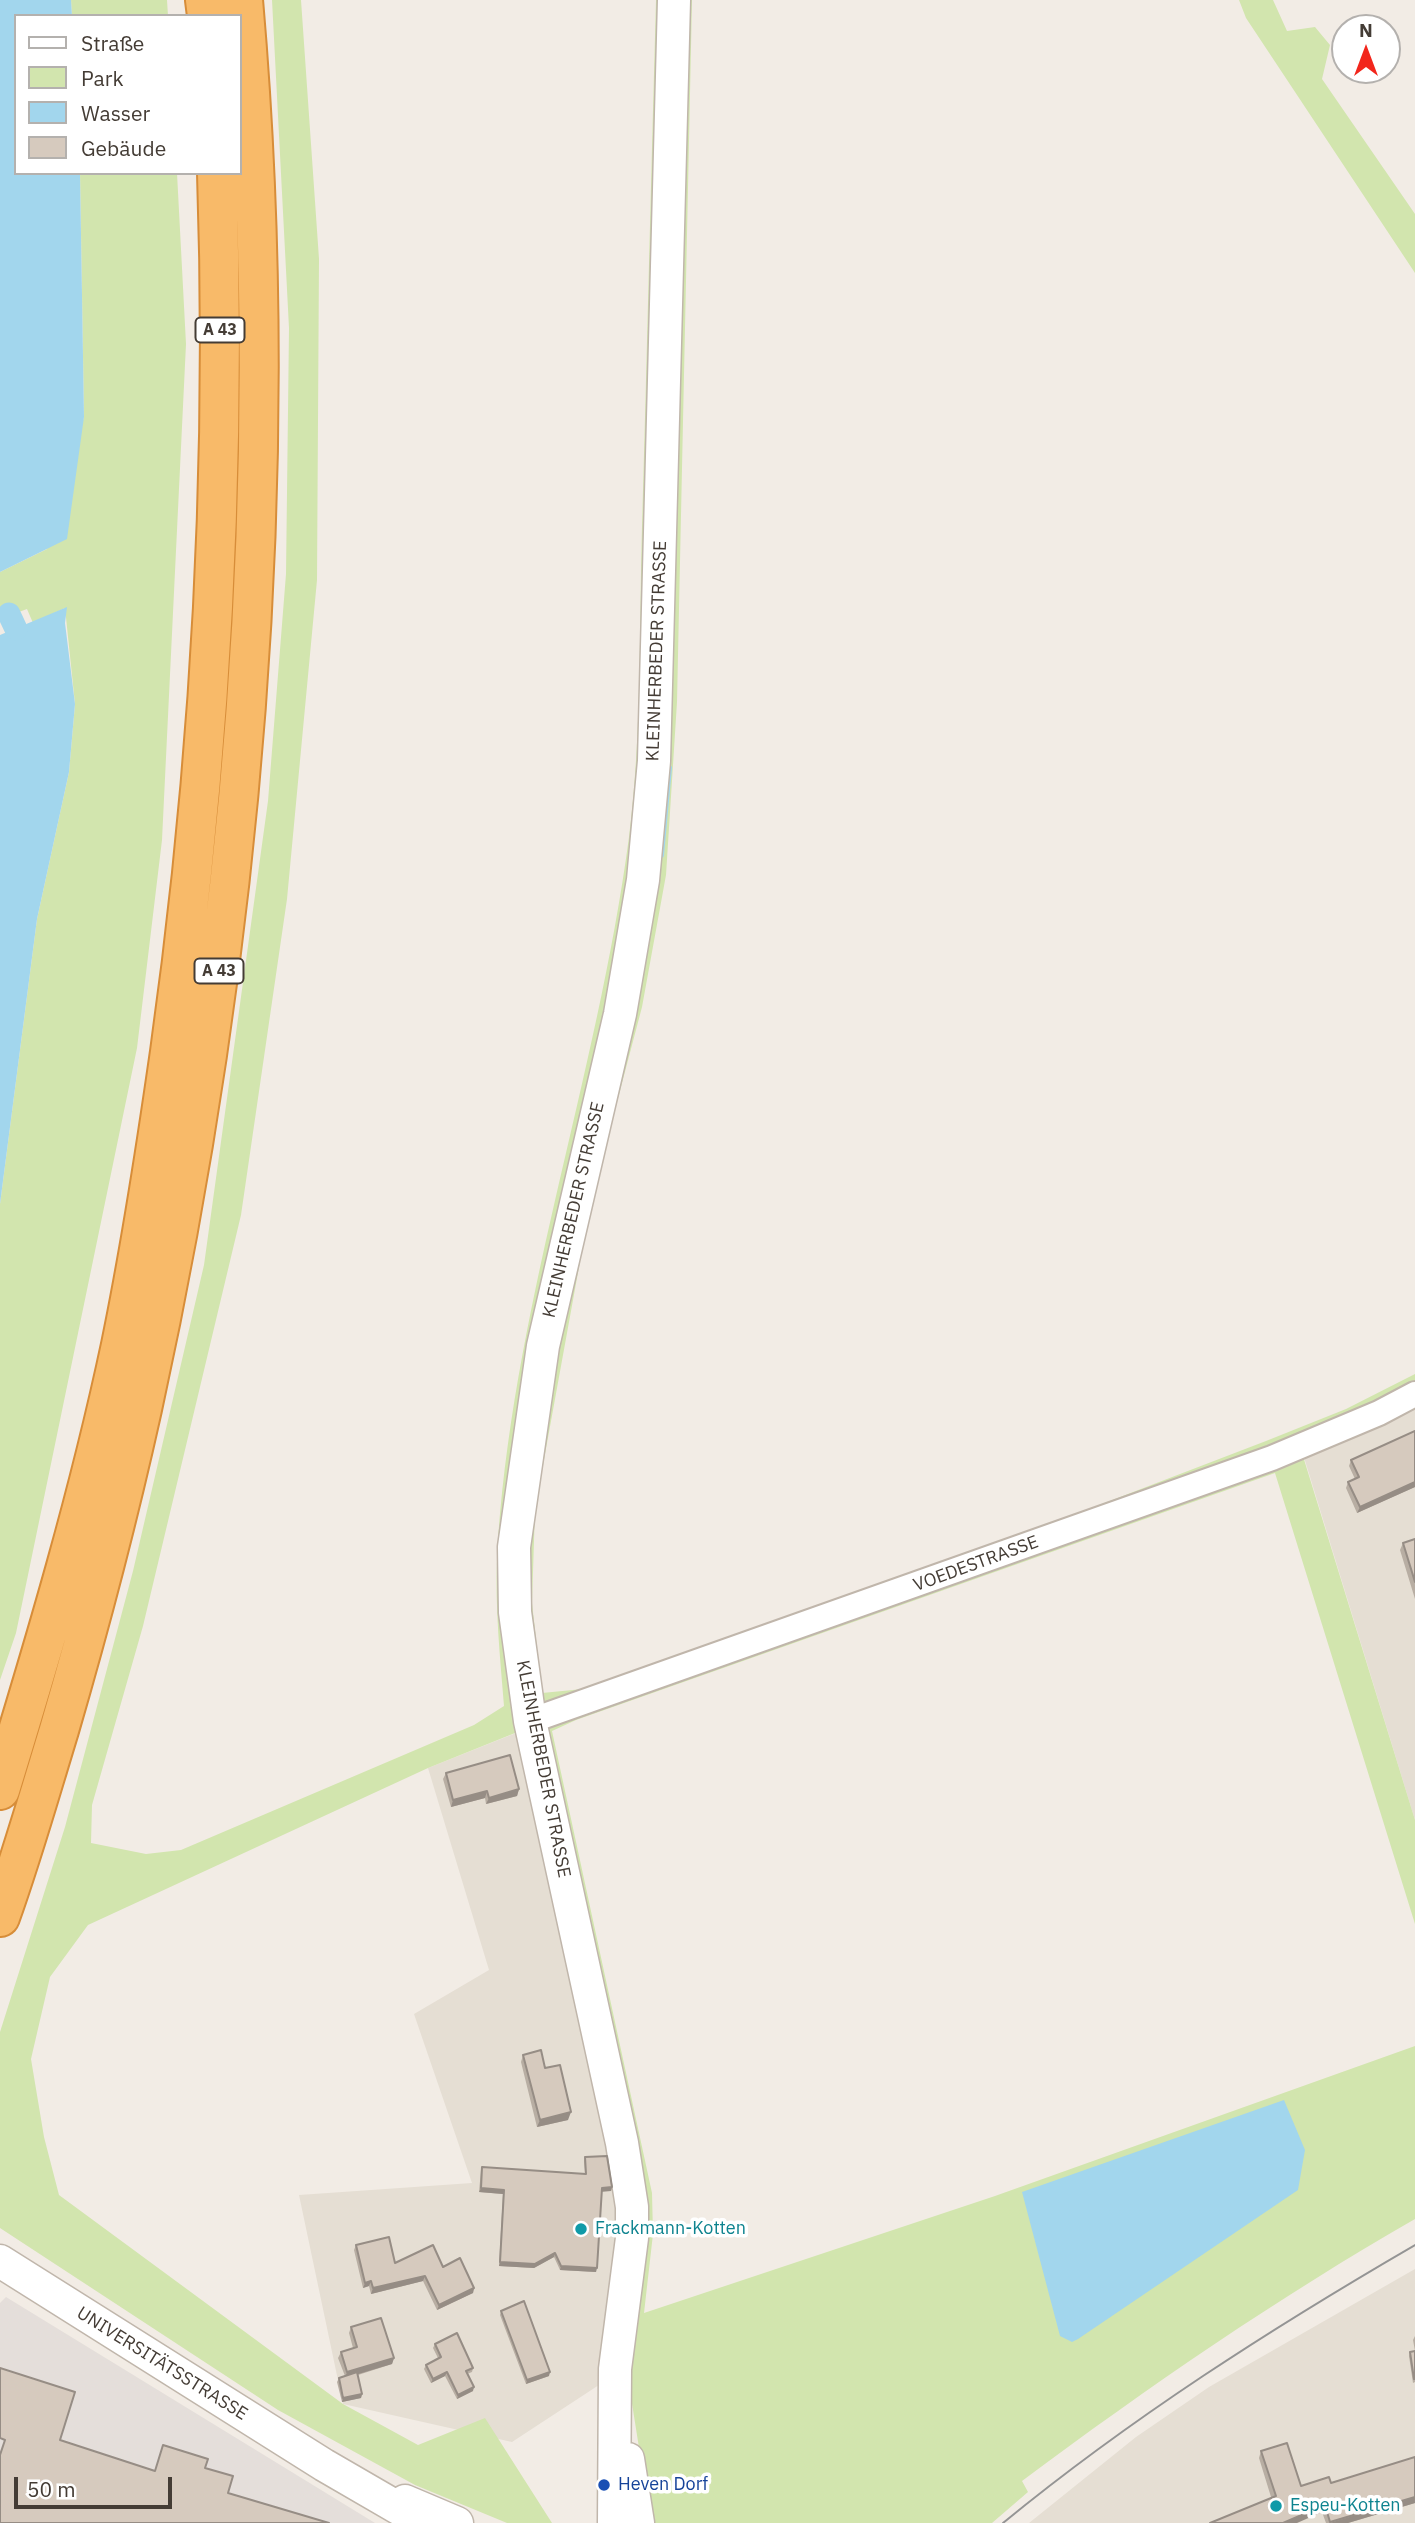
<!DOCTYPE html>
<html>
<head>
<meta charset="utf-8">
<style>
  body { margin:0 }
  #map { position:relative; width:1415px; height:2523px; overflow:hidden; background:#f2ece5; font-family:"IBM Plex Sans",sans-serif }
  canvas { display:block }
  .legend { position:absolute; left:14px; top:14px; width:228px; height:161px; box-sizing:border-box; background:#fff; border:2px solid #b4b1ae; margin:0; padding:9px 12px; list-style:none; font-size:21px; color:#443c35 }
  .legend li { display:flex; align-items:center; gap:14px; height:35px }
  .legend b { width:35px; border:2px solid #b4b1ae }
  .north { position:absolute; left:1331px; top:14px; width:70px; height:70px; box-sizing:border-box; background:#fff; border:2px solid #b4b1ae; border-radius:50%; rotate:0deg; font-size:19px; font-weight:700; line-height:28px; text-align:center; color:#443c35 }
  .north::after { content:''; display:block; margin:auto; width:24px; height:32px; background:#f2261c; clip-path:polygon(50% 0,100% 100%,50% 72%,0 100%) }
  .scale { position:absolute; left:14px; top:2477px; width:158px; height:32px; box-sizing:border-box; border:4px solid #443c35; border-top:0; padding-left:9px; font-size:21px; line-height:24px; white-space:nowrap; color:#443c35; -webkit-text-stroke:5px #fff; paint-order:stroke }
</style>
</head>
<body>
<div id="map">
<canvas width="1415" height="2523"></canvas>
<ul class="legend">
<li><b style="height:9px;background:#fff"></b>Straße</li>
<li><b style="height:19px;background:#d2e5ae"></b>Park</li>
<li><b style="height:19px;background:#a2d6ed"></b>Wasser</li>
<li><b style="height:19px;background:#d6cabe"></b>Gebäude</li>
</ul>
<div class="north">N</div>
<div class="scale">50 m</div>
</div>
<script>
const g = document.querySelector('canvas').getContext('2d');
g.lineJoin = 'round';
function fill(path, color) {
  g.fillStyle = color;
  g.fill(path, 'evenodd');
}
function trace(path, color, width, dash) {
  g.strokeStyle = color;
  g.lineWidth = width;
  g.lineCap = dash ? 'butt' : 'round';
  g.setLineDash(dash || []);
  g.stroke(path);
}
function label(font, color, halo, rows, align = 'center') {
  g.font = font + ' "IBM Plex Sans",sans-serif';
  g.lineWidth = 7;
  g.setLineDash([]);
  g.textBaseline = 'middle';
  g.strokeStyle = halo;
  g.fillStyle = color;
  for (const [text, x, y, turn = 0] of rows) {
    g.save();
    g.translate(x, y);
    g.rotate((+turn || 0) * Math.PI / 180);
    g.textAlign = isNaN(turn) ? turn : align;
    if (halo) g.strokeText(text, 0, 0);
    g.fillText(text, 0, 0);
    g.restore();
  }
}
const residential = new Path2D(`
  M1415,1404V1820L1303,1454Z
  M521,1731L620,2181L618,2270L602,2383L512,2442L343,2404L299,2195L472,2183L414,2014L489,1970L428,1768Z
  M1415,2269V2523H1029L1136,2437L1209,2387Z`);
const industrial = new Path2D(`
  M6,2297L375,2523H0V2303Z`);
const green = new Path2D(`
  M71,0H167L168,16H72Z
  M272,0H301L319,259L317,580L287,899L241,1215L143,1626L92,1805L91,1843L146,1854L181,1850L474,1725L504,1706C500,1657 495,1608 497,1559C510,1314 597,1080 629,837C642,735 639,630 642,527C647,351 651,176 656,0H692L677,702L666,875L642,1007L591,1201L535,1509L532,1603L542,1693L583,1689L646,1668L956,1560L1266,1441L1346,1409L1415,1374V1383L1298,1440L1415,1820V1924L1275,1473L576,1720L552,1731L652,2193L653,2234L644,2313L995,2196L1415,2046V2219C1279,2297 1148,2387 1022,2481L1028,2492L992,2523H651L626,2366L620,2181L520,1731L428,1768L88,1925L50,1977L31,2059L44,2137L59,2195L343,2404L418,2445L485,2418L552,2523H507L415,2485L278,2410L0,2228V2032L65,1827L133,1571L204,1265L268,801L286,574L289,328Z
  M1239,0H1273L1287,31L1315,27L1330,45L1322,79L1415,214V273L1246,18Z
  M80,173H177L186,344L162,840L137,1048L16,1633L0,1680V1204L37,919L69,772L75,704L65,608L33,623L27,609L0,619V572L47,549L84,417Z`);
const water = new Path2D(`
  M0,0H71L72,16H16V173H80L84,417L67,539L0,572Z
  M67,607L65,623L75,704L69,772L37,919L0,1204V635Z
  M1284,2100L1305,2150L1298,2190L1078,2339L1072,2342L1060,2336L1022,2192Z`);
const stream = new Path2D(`
  M661,855L669,768`);
const canal = new Path2D(`
  M9,614L16,629`);
const minor = new Path2D(`
  M530,1721L1272,1458L1379,1413L1415,1394`);
const tertiary = new Path2D(`
  M0,2261L324,2465L424,2523
  M628,2459L638,2523
  M405,2501L457,2523
  M614,2523L615,2369L632,2238V2207L622,2143L530,1721L515,1612L514,1547L543,1346L620,1014L643,880L654,761L674,0`);
const motorway = new Path2D(`
  M205,0L207,16
  M0,1790C45,1643 89,1496 121,1345C141,1248 156,1150 170,1052C211,761 227,468 217,173
  M0,1917C22,1856 40,1792 59,1730C90,1624 118,1517 142,1409C243,948 284,471 243,0`);
const tram = new Path2D(`
  M1003,2523C1131,2418 1272,2328 1415,2245`);
const wall = new Path2D(`
  M1415,1431V1487L1357,1513L1346,1488L1348,1482L1355,1479L1349,1466L1351,1460Z
  M1415,1539V1599L1400,1550L1403,1543Z
  M446,1773L519,1789L517,1796L486,1804L485,1798L451,1807L443,1779Z
  M523,2055L568,2120L537,2127L521,2062Z
  M585,2157L612,2187L611,2191H602L596,2272L560,2270L554,2257L534,2268L499,2266L503,2194L479,2192L481,2170L482,2167L585,2174L584,2161Z
  M356,2245L395,2263L443,2267L474,2288L473,2293L437,2310L423,2281L371,2294L369,2286L363,2288L354,2250Z
  M501,2311L549,2376L526,2384L500,2315Z
  M351,2327L394,2358L392,2364L358,2375L362,2394L361,2398L342,2402L337,2382L339,2378L345,2376L338,2358L341,2352L353,2348L349,2333Z
  M1415,2336V2382L1413,2383L1409,2356L1410,2352L1415,2351L1413,2340Z
  M435,2344L473,2368L472,2372L467,2374L473,2391L457,2399L445,2376L431,2383L424,2369L426,2365L438,2358L433,2348Z
  M1261,2451L1301,2486L1331,2483L1415,2457V2503L1348,2523H1326L1322,2512L1271,2497L1259,2458Z`);
const shadedWall = new Path2D(`
  M1415,1482V1487L1357,1513L1360,1507Z
  M519,1789L517,1796L486,1804L489,1798Z
  M487,1791L485,1798L451,1807L453,1800Z
  M571,2112L568,2120L537,2127L540,2120Z
  M612,2187L611,2191L600,2192L602,2188Z
  M481,2188L504,2190L503,2194L479,2192Z
  M555,2253L554,2257L534,2268L499,2266L500,2262Z
  M561,2266L597,2268L596,2272L560,2270Z
  M425,2276L423,2281L371,2294L373,2288Z
  M371,2281L369,2286L363,2288L365,2283Z
  M474,2288L473,2293L437,2310L439,2305Z
  M394,2358L392,2364L345,2378L347,2372Z
  M447,2372L445,2376L431,2383L433,2379Z
  M550,2372L549,2376L526,2384L527,2380Z
  M474,2387L473,2391L457,2399L458,2395Z
  M362,2394L361,2398L342,2402L343,2398Z
  M1415,2497V2503L1348,2523H1330Z
  M1325,2505L1322,2512L1297,2523H1283Z`);
const building = new Path2D(`
  M1415,1431V1482L1360,1507L1348,1482L1359,1477L1351,1460Z
  M1415,1539V1582L1403,1543Z
  M510,1755L519,1789L489,1798L487,1791L453,1800L446,1773Z
  M541,2050L545,2068L560,2065L571,2112L540,2120L523,2055Z
  M607,2156L612,2187L602,2188L597,2268L561,2266L555,2253L535,2264L500,2262L504,2190L481,2188L482,2167L586,2174L585,2157Z
  M389,2237L395,2263L433,2245L443,2267L460,2258L474,2288L439,2305L425,2276L373,2288L371,2281L365,2283L356,2245Z
  M524,2301L550,2372L527,2380L501,2311Z
  M381,2318L394,2358L347,2372L341,2352L357,2347L351,2327Z
  M457,2333L473,2368L466,2371L474,2387L458,2395L447,2372L433,2379L426,2365L441,2357L435,2344Z
  M1415,2351V2379H1414L1410,2352Z
  M0,2368L75,2392L60,2440L155,2471L163,2445L208,2459L205,2468L233,2476L228,2493L329,2523H0V2455L5,2440L0,2438Z
  M357,2372L362,2394L343,2398L339,2378Z
  M1287,2443L1301,2486L1329,2477L1331,2483L1415,2457V2497L1330,2522L1325,2505L1283,2523H1210L1276,2496L1261,2451Z`);
const markers = [
  [581,2229,7,"#0f9aa8"],
  [604,2485,7,"#1a4fb4"],
  [1276,2506,7,"#0f9aa8"]
];
const shields = [
  [220,330,49],
  [219,971,49]
];
const shieldNames = [
  ["A 43",220,330],
  ["A 43",219,971]
];
const streetNames = [
  ["KLEINHERBEDER STRASSE",657,651,-88],
  ["KLEINHERBEDER STRASSE",574,1210,-77],
  ["VOEDESTRASSE",976,1564,-20],
  ["KLEINHERBEDER STRASSE",543,1769,79],
  ["UNIVERSITÄTSSTRASSE",162,2364,32]
];
const cultureNames = [
  ["Frackmann-Kotten",595,2229],
  ["Espeu-Kotten",1290,2506]
];
const transitNames = [
  ["Heven Dorf",618,2485]
];
fill(residential, '#e5ded3');
fill(industrial, '#e4deda');
fill(green, '#d2e5ae');
fill(water, '#a2d6ed');
trace(stream, '#a2d6ed', 6);
trace(canal, '#a2d6ed', 23);
trace(minor, '#c0b6ab', 28);
trace(tertiary, '#c0b6ab', 35);
trace(motorway, '#d78d39', 42);
trace(minor, '#fff', 24);
trace(tertiary, '#fff', 32);
trace(motorway, '#f8ba69', 38);
trace(tram, '#949494', 2);
fill(wall, '#b8aea3');
fill(shadedWall, '#968d85');
fill(building, '#d6cabe');
trace(building, '#968d85', 2);
for (const [x, y, r, color] of markers) {
  const dot = new Path2D();
  dot.arc(x, y, r, 0, 2 * Math.PI);
  g.fillStyle = color;
  g.fill(dot);
  trace(dot, '#fff', 2.5);
}
for (const [x, y, w] of shields) {
  const box = new Path2D();
  box.roundRect(x - w / 2, y - 12.5, w, 25, 5);
  g.fillStyle = '#fff';
  g.fill(box);
  trace(box, '#443c35', 2);
}
label('bold 16px', '#443c35', null, shieldNames);
label('18px', '#443c35', '#fff', streetNames);
label('18px', '#0d838f', '#fff', cultureNames, 'left');
label('18px', '#164399', '#fff', transitNames, 'left');
</script>
</body>
</html>
